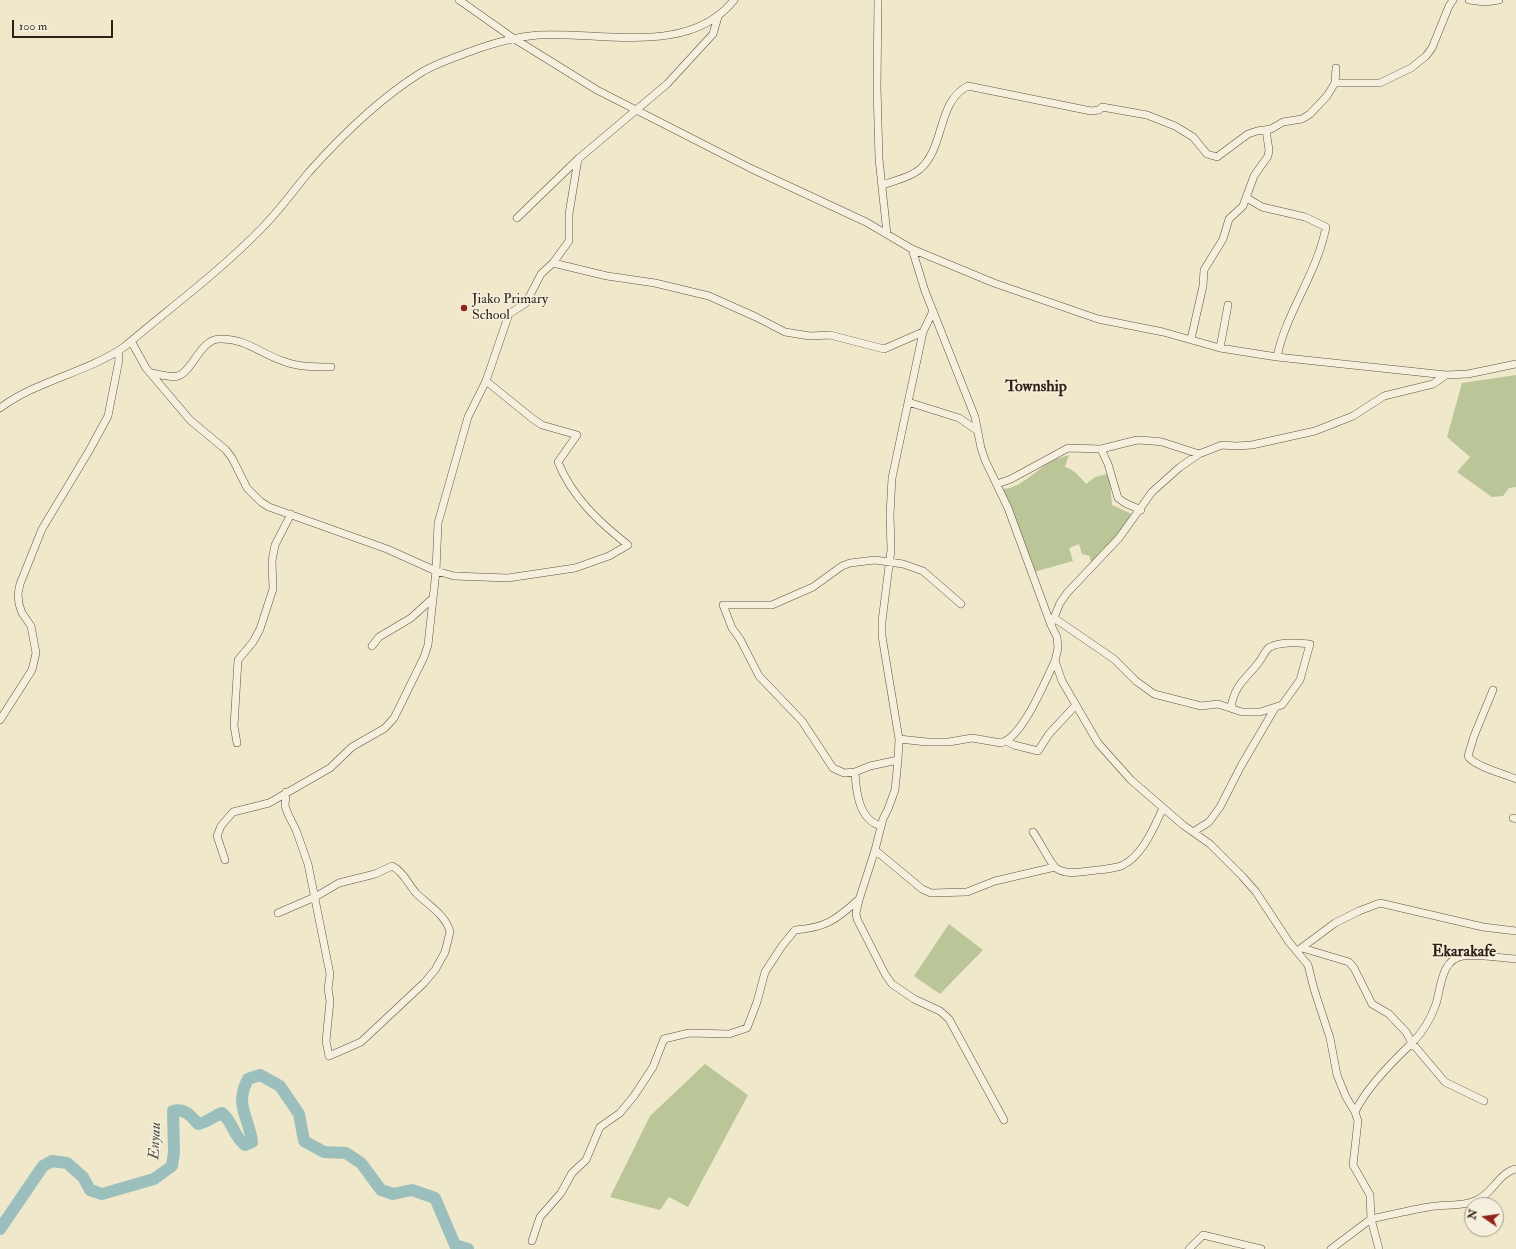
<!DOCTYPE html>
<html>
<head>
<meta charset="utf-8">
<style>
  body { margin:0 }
  #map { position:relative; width:1516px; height:1249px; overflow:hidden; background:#f0e8cb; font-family:"IM FELL Double Pica",serif }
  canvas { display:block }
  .north { position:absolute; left:1464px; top:1197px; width:40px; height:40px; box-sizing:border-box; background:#f5f0dd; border:1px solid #a69c8d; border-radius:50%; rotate:283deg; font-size:11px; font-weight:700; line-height:16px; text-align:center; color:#301f15 }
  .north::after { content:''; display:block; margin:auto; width:14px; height:18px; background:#8f2418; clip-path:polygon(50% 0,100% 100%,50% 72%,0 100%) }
  .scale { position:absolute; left:12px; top:20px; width:101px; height:18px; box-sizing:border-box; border:2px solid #301f15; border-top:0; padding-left:5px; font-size:12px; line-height:14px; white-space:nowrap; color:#301f15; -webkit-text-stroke:3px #f5f0dd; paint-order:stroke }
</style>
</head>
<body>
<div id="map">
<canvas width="1516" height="1249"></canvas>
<div class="north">N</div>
<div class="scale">100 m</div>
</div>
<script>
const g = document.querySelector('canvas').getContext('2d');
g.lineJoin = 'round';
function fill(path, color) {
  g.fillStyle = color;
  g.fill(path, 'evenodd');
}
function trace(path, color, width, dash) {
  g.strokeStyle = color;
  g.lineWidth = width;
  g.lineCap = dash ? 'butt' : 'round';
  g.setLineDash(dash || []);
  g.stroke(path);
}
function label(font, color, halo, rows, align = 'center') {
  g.font = font + ' "IM FELL Double Pica",serif';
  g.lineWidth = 3;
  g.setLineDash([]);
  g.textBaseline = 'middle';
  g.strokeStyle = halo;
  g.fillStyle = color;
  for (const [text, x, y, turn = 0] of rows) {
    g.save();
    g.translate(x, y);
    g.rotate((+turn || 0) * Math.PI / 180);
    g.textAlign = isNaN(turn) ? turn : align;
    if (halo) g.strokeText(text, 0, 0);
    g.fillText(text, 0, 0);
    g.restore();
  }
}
const green = new Path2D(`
  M1516,375V487L1509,488L1503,496L1492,497L1457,472L1470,457L1447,437L1462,383Z
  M1069,455L1065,467C1074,469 1080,477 1086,484L1095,477L1107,474L1110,483L1112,505L1134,515L1095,564L1090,560V556L1082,554L1079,544L1069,548L1073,561L1034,572L1003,489C1021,488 1036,470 1052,461C1057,458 1064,457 1069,455Z
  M949,924L983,950L940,994L914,976Z
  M705,1064L748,1095L688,1207L669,1197L660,1210L610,1197L650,1116Z`);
const river = new Path2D(`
  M0,1229L43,1166L52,1161L67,1163L83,1177L90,1190L102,1194L154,1179L172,1166L174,1152L173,1111C185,1108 191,1116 198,1124C208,1122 213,1116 222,1113C235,1125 232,1134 245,1145L252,1142C249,1117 234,1105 248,1079L260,1075L280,1086L299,1114L304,1141L324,1152L346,1153L361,1163L381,1190L393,1194L412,1190L435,1198L455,1245L468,1249`);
const minor = new Path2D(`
  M459,0L513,38L597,90L752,169L866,222L912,249L994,283L1098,319L1163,332L1220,348L1277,357L1446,375L1468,374L1516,364
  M878,0L877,87L879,159L887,234
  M1469,0L1485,2L1499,0
  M1335,83L1336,68
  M883,185C895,180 910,178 920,169C945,148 937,101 968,86L1091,111L1099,110L1102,107L1147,115L1175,126L1193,137L1207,154L1217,157L1248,134L1257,131L1271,129L1283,122L1302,119L1310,114L1327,96L1335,83H1380L1411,68L1426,56L1432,48L1449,6L1453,0
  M1247,198L1262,207L1305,217L1326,227C1317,274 1286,312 1277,357
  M517,218L578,159L667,84L713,34L718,17
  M912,249L925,291L975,417L981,448L985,460L1008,508L1051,625
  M553,263L607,276L655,283L709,296L756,317L785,332L810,336L830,335L884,349L923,332
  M933,311L923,332L892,478L890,514L891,550L882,621V636L899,739L898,760L895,790L888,809L883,819L875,850L859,900L856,913L857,919L885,974L892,984L914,999L940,1011L949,1019L1004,1120
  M1191,339L1203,286L1204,270L1223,239L1229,219L1243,206L1254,176L1268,156L1269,150L1266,130
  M131,341L146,368L190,420L226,450L232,458L247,488L261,502L269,507L387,549L436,571L454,576L508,578L575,568L609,556L628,545C599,522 572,497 558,462L577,435L542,425L533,419L486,381
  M1220,348L1228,305
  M151,373C159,374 170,378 178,376C193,371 200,339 220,339C245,338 261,354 283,361C298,367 314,367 331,367
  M908,402L959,418L978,431
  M0,408C38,380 86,373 124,347C170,308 219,272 261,229C279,211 293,191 309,172C342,135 380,98 422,72C439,62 459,56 477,49C497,42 516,37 538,35C600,31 689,57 734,0
  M1101,449L1108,464L1118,498L1125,503L1141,510
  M997,484L1011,479L1068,448L1101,449L1137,440L1153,441L1162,442L1199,454
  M1054,618L1114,659L1136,681L1154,694L1201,706L1218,704L1242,712H1260L1282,705L1300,680L1310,644C1298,643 1282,641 1270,647C1265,650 1263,657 1259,662C1246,679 1234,685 1231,708
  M372,646L379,637L411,618L433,598
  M1493,690L1474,736L1468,756C1473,766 1505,774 1516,779
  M0,720L32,670L36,653L31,626L22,613L19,604L18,594L20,584L42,529L89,451L108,416L119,360L118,351
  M899,739L927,742H949L972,738L1001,743C1023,737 1045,681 1055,661
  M1006,741L1014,745L1038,751L1049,734L1075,706
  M237,743L234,726L238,660L253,642L260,629L273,589L272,561L275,545L291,514
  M898,760L870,766L855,772L844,773L833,768L802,721L759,676L740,639L732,628L723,605H772L813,587L842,566L850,563L875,560L903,564L923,571L961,604
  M855,772C856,792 859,820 881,826
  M1513,818L1516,819
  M1033,832C1039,840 1050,863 1056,868C1065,875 1079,872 1089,871C1100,869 1112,870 1123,865C1143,855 1154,827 1163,808
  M1193,832L1209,822L1220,807L1241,766L1275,708
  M875,850L922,889L931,893L967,892L995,881L1055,867
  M225,860L217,836L221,826L233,812L269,803L330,768L352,747L385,728L394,718L400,706L424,657L428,645L436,571L438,523L468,417L486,381L509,314L526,303L541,274L553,263L569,241V214L578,159
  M278,913L315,897L339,883L375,874L392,866C403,871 408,884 416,893C428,905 446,915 450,932L445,952L435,970L424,983L361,1042L329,1056L326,1041L330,1001L328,989L330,974L308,864L296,830L288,814L285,806L286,792
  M1302,948L1349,962L1354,968L1372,1004L1389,1014L1406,1032L1412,1043C1393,1061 1366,1088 1355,1112
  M1300,949L1335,923L1359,911L1380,903L1483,927L1516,931
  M1484,1101L1445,1082L1412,1043C1423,1032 1431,1018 1436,1004C1441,988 1441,959 1463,956C1480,954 1499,958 1516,959
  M532,1241L540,1217L561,1193L572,1173L586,1160L600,1127L620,1113L634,1096L653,1067L664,1039L689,1033L729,1034L747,1028L757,1002L765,972L782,946L795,930C825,928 836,920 858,900
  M1189,1249L1203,1235L1261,1249
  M1331,1249L1371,1219L1370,1195L1353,1165L1358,1121L1355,1112L1346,1097L1337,1075L1330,1038L1314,989L1308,965L1289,942L1256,892L1242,876L1210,844L1183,825L1131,780L1098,743L1062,681L1055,661L1058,648L1057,637L1051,625L1060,603L1067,593L1119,538L1152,492L1180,467L1199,454L1222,445L1236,446L1252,445L1315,431L1353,416L1384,396L1433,384L1446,375
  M1379,1249L1371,1219C1390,1215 1410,1210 1429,1207C1444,1204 1461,1207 1475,1201C1493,1194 1498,1173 1516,1169`);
const markers = [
  [464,308,4,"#8f2418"]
];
const poiNames = [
  ["Jiako Primary",472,300],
  ["School",472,316]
];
const waterNames = [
  ["Enyau",156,1141,-87]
];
const quarterNames = [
  ["Township",1036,388],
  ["Ekarakafe",1464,953]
];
fill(green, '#bac697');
trace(river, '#9bbfbc', 12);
trace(minor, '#605142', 8);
trace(minor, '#f5f0dd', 7);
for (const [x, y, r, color] of markers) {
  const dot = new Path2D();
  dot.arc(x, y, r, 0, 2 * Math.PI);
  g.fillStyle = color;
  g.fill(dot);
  trace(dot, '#f5f0dd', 1.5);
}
label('14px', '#301f15', '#f5f0dd', poiNames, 'left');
label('italic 15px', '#504f47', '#f5f0dd', waterNames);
label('bold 16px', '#301f15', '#f5f0dd', quarterNames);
</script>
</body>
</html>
